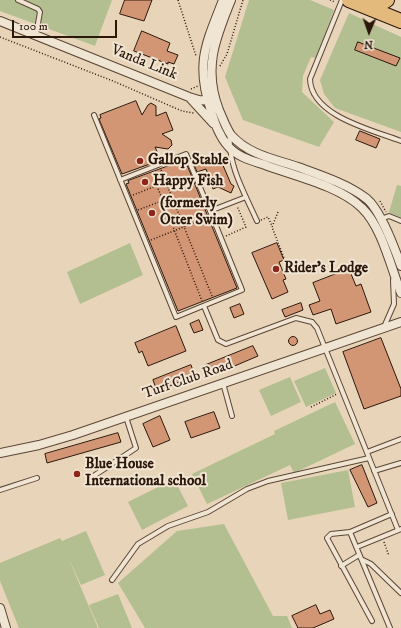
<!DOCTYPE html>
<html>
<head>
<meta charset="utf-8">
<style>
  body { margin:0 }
  #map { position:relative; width:401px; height:628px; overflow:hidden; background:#e8d5b9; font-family:"IM FELL DW Pica",serif }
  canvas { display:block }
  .north { position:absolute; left:349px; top:12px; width:40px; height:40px; -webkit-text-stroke:3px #f0e4d2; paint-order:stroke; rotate:182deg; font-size:11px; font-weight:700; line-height:16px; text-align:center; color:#2c170b }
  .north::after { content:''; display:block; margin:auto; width:14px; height:18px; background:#2c170b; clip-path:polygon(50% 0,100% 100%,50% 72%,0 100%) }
  .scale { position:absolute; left:12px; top:20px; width:105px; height:18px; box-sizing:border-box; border:2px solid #2c170b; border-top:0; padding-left:5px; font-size:12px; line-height:14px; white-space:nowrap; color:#2c170b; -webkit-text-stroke:3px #f0e4d2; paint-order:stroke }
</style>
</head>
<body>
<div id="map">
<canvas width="401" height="628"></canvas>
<div class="north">N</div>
<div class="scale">100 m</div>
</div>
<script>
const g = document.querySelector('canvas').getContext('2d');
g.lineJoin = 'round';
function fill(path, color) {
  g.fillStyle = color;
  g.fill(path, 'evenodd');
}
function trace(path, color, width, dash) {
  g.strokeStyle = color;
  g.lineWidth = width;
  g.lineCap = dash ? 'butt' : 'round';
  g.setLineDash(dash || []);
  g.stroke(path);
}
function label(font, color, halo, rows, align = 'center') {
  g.font = font + ' "IM FELL DW Pica",serif';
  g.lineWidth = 4;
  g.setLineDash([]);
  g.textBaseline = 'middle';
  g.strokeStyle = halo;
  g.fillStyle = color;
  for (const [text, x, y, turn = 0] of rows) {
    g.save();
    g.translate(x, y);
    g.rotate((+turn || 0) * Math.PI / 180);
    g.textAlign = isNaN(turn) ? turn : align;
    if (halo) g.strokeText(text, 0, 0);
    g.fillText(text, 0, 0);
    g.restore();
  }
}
const green = new Path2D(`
  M0,0H112L95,46L0,11Z
  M249,0H310L334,10L316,58L311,57L303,76L302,92L334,122L319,147L243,120L225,77Z
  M349,13L401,37V132L335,108L324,94L320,80Z
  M397,185L401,186V218L389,212Z
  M130,243L143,275L80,304L67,272Z
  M325,368L336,393L306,407L294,381Z
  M290,377L301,402L271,416L259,390Z
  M335,402L355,444L294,473L290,465L207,504L192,474L275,434L274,431Z
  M348,470L355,507L288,520L281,483Z
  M174,479L188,506L142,530L128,502Z
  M224,524L273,616H287L292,628H145L118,583L177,531Z
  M86,531L105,575L81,585L68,557L98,628H19L0,581V563L60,538L62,541Z
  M118,594L132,628H99L89,605Z`);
const building = new Path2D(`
  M125,0H152L144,21L120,14Z
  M142,31L170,43L167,51L178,55L174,64L168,62V64L134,51Z
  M358,42L400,58L396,66L355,50Z
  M136,101L142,115L148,105L151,103L156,106V116L166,112L173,130L162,134L171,140L172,145L168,149L155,147L161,160L122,174L99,119L101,118L100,115Z
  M360,131L380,139L376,148L356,140Z
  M200,154L203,161L219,156L231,184L234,186L231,193L218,187L213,189L206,169L197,172L191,157Z
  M185,160L237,288L178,311L126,184L129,183L128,181Z
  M277,243L284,260L279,262L286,279L283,280L288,292L272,299L252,253Z
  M349,269L356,286L361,284L371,312L336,324L331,309L313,315L309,305L320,301L313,283Z
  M301,303L303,310L285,317L282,310Z
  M240,304L244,314L234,318L230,308Z
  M199,320L203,330L194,333L190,324Z
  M176,326L186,351L148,366L142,351L139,353L135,343Z
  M288.5 341a4.5 4.5 0 1 1 9 0a4.5 4.5 0 1 1-9 0Z
  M381,338L401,389V396L364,409L343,352Z
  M253,346L258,356L211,376L206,365Z
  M191,365L195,376L157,391L153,380Z
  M214,412L220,428L191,438L185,422Z
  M160,416L170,440L153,447L143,424Z
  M118,433L121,442L47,463L45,454Z
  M362,465L377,503L368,507L350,470Z
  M316,605L320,614L330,610L334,619L313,628H298L292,616Z`);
const path = new Path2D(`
  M178,0L196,56
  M330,0L335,2
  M0,37L113,81L182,111L194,113
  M220,66L227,54L243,0
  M191,89L198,86
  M161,170L212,296
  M157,186L202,301
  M133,195L166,182
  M380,201L386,212
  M138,210L172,197
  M278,212L272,227L286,263
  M261,220L268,217L272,226
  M226,236L246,227L237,206
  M151,240L206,218
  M311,407L337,394
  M384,542L389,556`);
const service = new Path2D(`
  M18,0L38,9L40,12L36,35
  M342,0L310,79C311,116 372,130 401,141
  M94,115L176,317L242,290L210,211L246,197
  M230,134C227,164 245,194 257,221
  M120,180L186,154L210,211
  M381,219L389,216L401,221
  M204,306L218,340L226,344L296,318L312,322L317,328L398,530
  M384,327L394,304L393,280
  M223,383L232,416
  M367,452L401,439
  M374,471L401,463
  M92,477L136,448L126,417
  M0,490L37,478
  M350,532L390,628
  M357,547L401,529
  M363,560L371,564L401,593
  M341,566L359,555
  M112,580L138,544L168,526L208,512L247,489L268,481L369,458
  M372,621L327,538L331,534L350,532L392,514`);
const minor = new Path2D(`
  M223,0C206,44 195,63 211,111C215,123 219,136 228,146C237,157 253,161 265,165C295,176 340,186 362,208C382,227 391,268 401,293
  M231,0C215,39 203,69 219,110C223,119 226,128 231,135C249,155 274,159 298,167C320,175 348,184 367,199C380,210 395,249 401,266
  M0,21L189,97L199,100L212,101
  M191,99L213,123
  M0,453L39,445L73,435L401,322
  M0,608L6,628`);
const trunk = new Path2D(`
  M349,0L401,21
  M366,5L377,6L387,0`);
const markers = [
  [140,161,4,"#8f2418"],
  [145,182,4,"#8f2418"],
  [152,213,4,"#8f2418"],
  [276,269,4,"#8f2418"],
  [77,474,4,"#8f2418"]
];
const streetNames = [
  ["Vanda Link",144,63,22],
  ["Turf Club Road",188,380,-19]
];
const poiNames = [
  ["Gallop Stable",148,161],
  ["Happy Fish",153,182],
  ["(formerly",160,204],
  ["Otter Swim)",160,221],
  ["Rider's Lodge",284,269],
  ["Blue House",85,465],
  ["International school",85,482]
];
fill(green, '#b3be91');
fill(building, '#d29675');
trace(building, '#2c170b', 1);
trace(service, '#5b4636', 6);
trace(minor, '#5b4636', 10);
trace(trunk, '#2c170b', 16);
trace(path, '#2c170b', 1.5, [1, 2]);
trace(service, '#f0e4d2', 4);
trace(minor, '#f0e4d2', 8);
trace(trunk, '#e4ba7c', 14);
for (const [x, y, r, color] of markers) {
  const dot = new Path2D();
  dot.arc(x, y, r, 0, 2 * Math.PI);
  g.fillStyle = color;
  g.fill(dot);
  trace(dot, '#f0e4d2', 1.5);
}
label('15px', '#2c170b', '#f0e4d2', streetNames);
label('bold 15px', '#2c170b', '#f0e4d2', poiNames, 'left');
</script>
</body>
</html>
